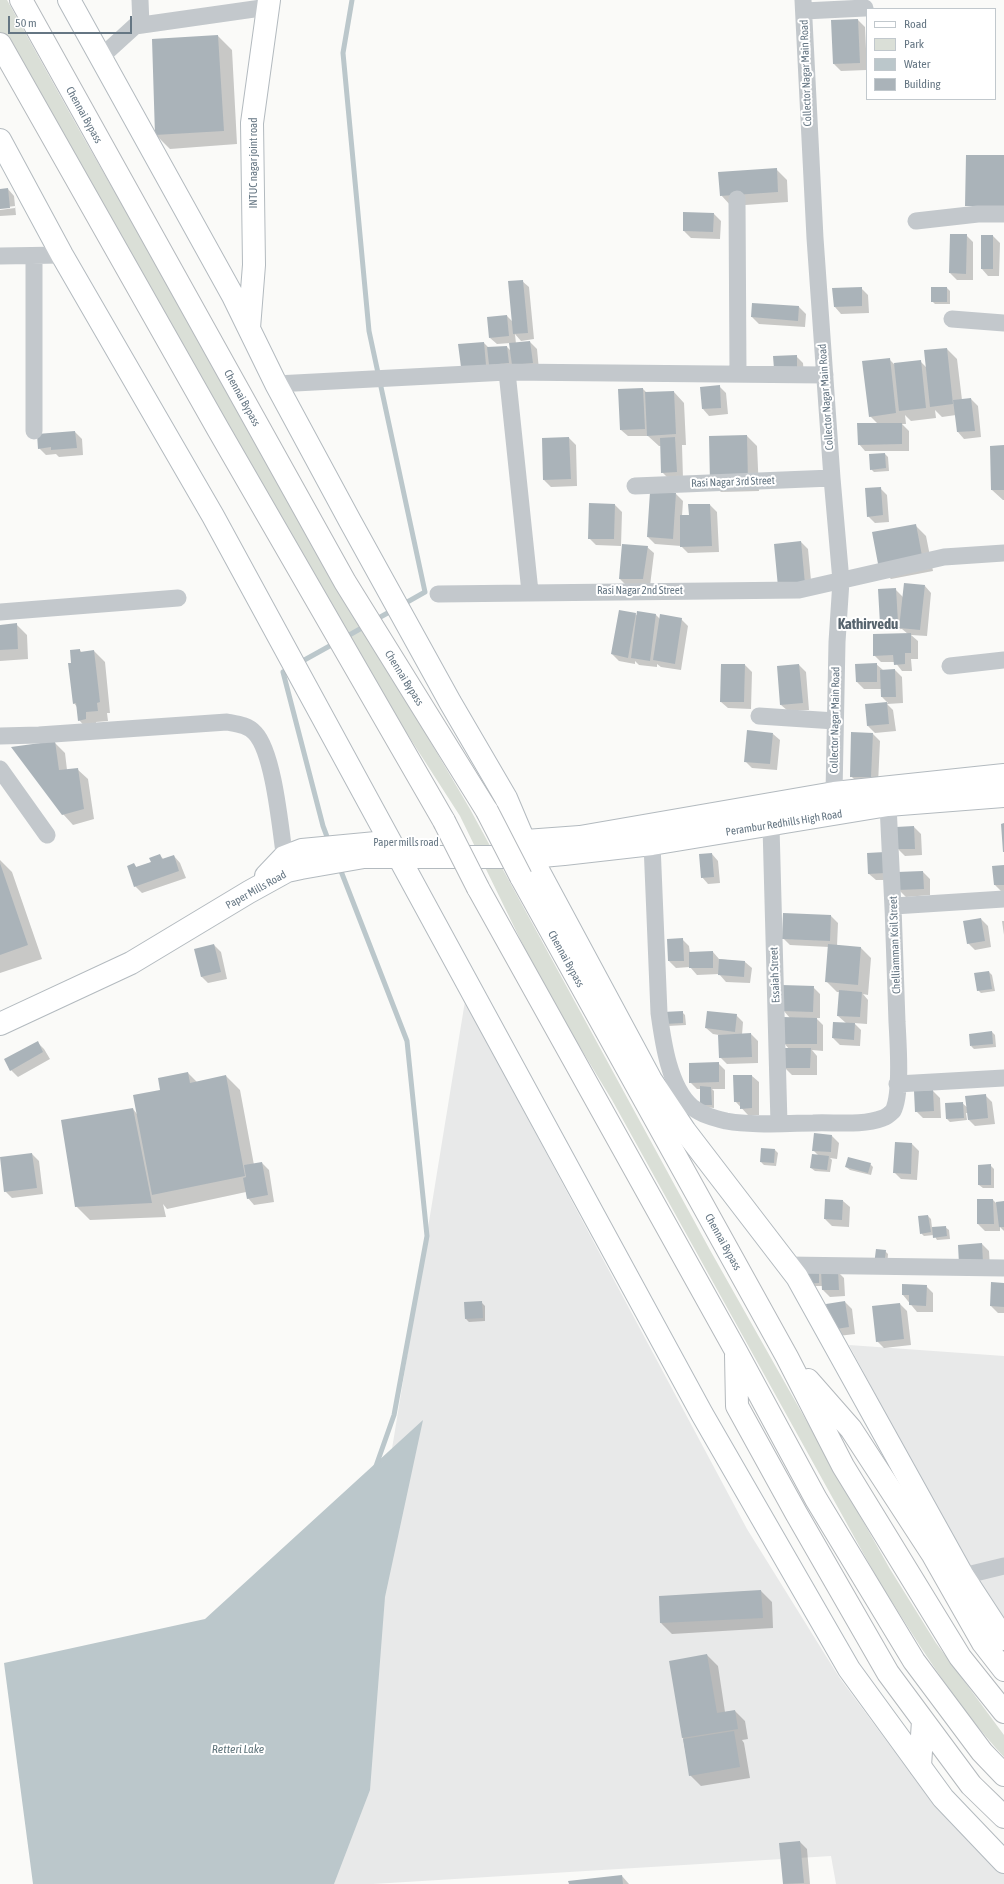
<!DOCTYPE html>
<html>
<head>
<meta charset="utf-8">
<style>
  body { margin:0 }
  #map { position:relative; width:1004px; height:1884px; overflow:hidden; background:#fafaf8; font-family:"Asap Condensed",sans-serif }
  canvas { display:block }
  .legend { position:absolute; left:866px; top:8px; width:130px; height:92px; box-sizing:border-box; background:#fff; border:1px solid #c1c8cd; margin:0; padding:5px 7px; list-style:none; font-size:12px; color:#657683 }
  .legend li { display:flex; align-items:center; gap:8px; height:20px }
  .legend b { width:20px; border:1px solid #c1c8cd }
  .scale { position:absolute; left:8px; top:16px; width:124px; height:18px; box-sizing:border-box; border:2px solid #657683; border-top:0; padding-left:5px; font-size:12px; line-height:14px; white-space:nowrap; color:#657683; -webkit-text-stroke:3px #fff; paint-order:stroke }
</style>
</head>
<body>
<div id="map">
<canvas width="1004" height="1884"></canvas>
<ul class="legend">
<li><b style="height:5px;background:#fff"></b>Road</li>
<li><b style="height:11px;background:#dadfd7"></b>Park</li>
<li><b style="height:11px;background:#bbc7cb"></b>Water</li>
<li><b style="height:11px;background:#aab3b9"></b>Building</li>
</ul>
<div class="scale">50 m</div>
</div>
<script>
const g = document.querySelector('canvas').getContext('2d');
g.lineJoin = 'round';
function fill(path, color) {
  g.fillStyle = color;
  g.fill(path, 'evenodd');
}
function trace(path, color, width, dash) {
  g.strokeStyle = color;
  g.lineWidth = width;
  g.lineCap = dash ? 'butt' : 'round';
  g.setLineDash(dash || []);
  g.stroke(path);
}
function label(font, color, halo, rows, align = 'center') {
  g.font = font + ' "Asap Condensed",sans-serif';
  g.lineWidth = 4;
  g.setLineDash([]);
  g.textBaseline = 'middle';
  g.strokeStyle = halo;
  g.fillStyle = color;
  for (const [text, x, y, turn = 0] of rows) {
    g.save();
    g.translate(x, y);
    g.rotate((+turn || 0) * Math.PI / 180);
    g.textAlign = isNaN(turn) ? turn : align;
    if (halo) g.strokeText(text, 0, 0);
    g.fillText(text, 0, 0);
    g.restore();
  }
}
const built = new Path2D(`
  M465,1001L747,1529L839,1677L937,1809L1004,1873V1884H836L831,1856L373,1884H321Z
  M849,1345L1004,1356V1636Z`);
const green = new Path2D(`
  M0,0H7L82,135L231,394L264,459L470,809L710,1250L890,1569L936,1643L1004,1735V1757C954,1703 916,1640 877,1578L612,1100L544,988L460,816L350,645L0,33Z`);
const water = new Path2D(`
  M423,1420L385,1597L370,1790L334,1884H33L4,1663L205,1619Z`);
const shadow = new Path2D(`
  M858,20L865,27L867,70L841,71L834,64L832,21Z
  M218,36L232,50L237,144L170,149L156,135Z
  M776,169L787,180L788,202L731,206L721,195Z
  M8,189L14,196L16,215L0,216V210L15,208V206L0,208V190Z
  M714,214L721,221L720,239L691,238L684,231Z
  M966,235L973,242V280H957L950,273Z
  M993,236L1000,243L999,276H988L982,269Z
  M522,281L529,287L534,339L521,341L515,334L516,344L530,342L537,349L539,370L469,374L484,343L489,348L507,347L511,351L510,343L497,344L490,338L507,316L513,322Z
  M861,288L868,295L869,313L841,314L835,307Z
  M947,288L950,291V304H935L932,301Z
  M799,307L806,314L805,327L759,324L752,317Z
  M947,349L957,359L962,400L971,399L978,406L981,437L964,439L958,432L956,415L942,417L935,410L936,418L911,421L905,415L906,424H902L909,431V451H865L859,444L878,424L870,416L889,359L896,366L920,361L927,368Z
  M796,356L803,363L804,375L775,369Z
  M719,386L726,393L728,414L709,416L703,409Z
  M643,389L647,393L674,392L684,403L686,445H682L683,479H669L662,472L661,446H659L648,436H628L621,430Z
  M75,432L82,439L83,455L59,457L56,454L46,455L39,448Z
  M747,436L757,446L759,491L721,492L711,482Z
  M569,438L576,445L577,486L551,487L544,480Z
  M1004,446V500H1003L992,490Z
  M885,454L888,457L889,471L874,472L871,469Z
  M880,488L887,495L889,522L875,523L868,516Z
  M676,494L683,501L682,516H690L689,505H710L717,512L719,552L688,553L681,546L655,544L648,537Z
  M615,505L622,512L621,546L596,545L589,538Z
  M915,525L926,536L933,571L891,579L880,569Z
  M801,542L808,549L812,591L786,593Z
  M647,547L654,553L650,586H627L620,579Z
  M925,586L931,593L927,636L911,635L918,641V659H911L912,671H902L895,662H881L874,655L908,634L902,629L888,630L881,623L895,589L904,598Z
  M635,614L638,616L656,615L660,619H681L688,626L681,670L661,667L657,664V667L639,665L635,661V664L619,661L612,654Z
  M16,624L27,635L28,659L0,661V626Z
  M80,650L82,653L94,651L105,662L110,713H107L108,721L96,722V730L89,731L79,720L77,707L74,703L72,663Z
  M876,664L883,670H895L902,677L903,703L887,704L893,710L896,731L875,733L868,726L866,705L888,703L882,697V689H864L857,682Z
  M745,665L752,672L751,709L728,708L721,702Z
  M799,665L806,672L809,710L788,711L781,705Z
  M773,734L780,740L777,770L752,768L745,761Z
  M873,734L880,741L878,784L858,783L851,776Z
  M54,742L65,753L67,770L77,769L88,779L94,819L73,825L63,814Z
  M914,827L921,834L922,855L905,856L898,849Z
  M868,853L892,880H876L869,874Z
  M712,854L718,861L720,883L708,884L702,877Z
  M160,855L164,860L174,856L180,863L186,878L142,893L135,886L134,864L137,868L152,862Z
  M0,860L12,872L42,959L0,973Z
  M1004,866V892H1002L995,885L993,867Z
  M923,872L930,879V895L906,897L899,890Z
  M784,914L831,916L838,923L837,946L861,948L871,958L868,995L863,994L868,1000L867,1024L854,1023L861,1030L860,1046L840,1045L833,1038L846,1023L838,1016L840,992H837L826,981L829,947L790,945L783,938Z
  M981,919L988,926L991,947L975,950L968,943Z
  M1002,921H1004V935Z
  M682,939L689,946L690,953L713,952L719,959L745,962L752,968L750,983L726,982L719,974L697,975L690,967L676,968L669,961Z
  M214,945L221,952L227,979L208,983L201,976Z
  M989,972L992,975L995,991L981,993L978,990Z
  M813,987L820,994V1018H816L823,1025V1051L812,1050L817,1056V1075H792L785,1068L789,1049L784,1043L790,1018L783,1010Z
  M682,1012L685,1015L686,1025L668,1026L665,1023Z
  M736,1015L743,1022L742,1035L751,1034L758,1041V1063L727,1064L720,1057L719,1035L713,1034L706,1028Z
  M992,1032L995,1035L996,1047L974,1049L971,1046Z
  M37,1042L44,1049L50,1059L18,1077L11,1070Z
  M718,1063L725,1070V1089H712L714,1091V1108L704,1107L701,1089H697L690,1082Z
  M188,1073L197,1082L226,1076L240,1090L254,1165L262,1163L269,1170L274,1202L254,1205L248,1198L246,1192L167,1209L163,1204L166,1217L90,1220L76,1206L133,1109L137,1114L162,1090Z
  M752,1076L759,1082V1115H748L735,1101Z
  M933,1091L940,1098L941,1118H923L916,1111Z
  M985,1095L992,1102L995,1124L975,1126L968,1119V1113H966L967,1120L950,1122L947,1119L962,1103L968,1108Z
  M832,1136L839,1143L837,1159L830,1158L832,1160L830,1172L815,1171L811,1168L819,1156L813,1150Z
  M912,1144L919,1151L917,1180L901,1179L894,1172Z
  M775,1150L778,1153L776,1166L764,1165L761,1162Z
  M32,1154L39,1161L43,1194L12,1198L5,1191Z
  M870,1164L873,1167L871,1175L850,1170L846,1167Z
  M990,1165L994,1169V1188H983L979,1185Z
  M978,1200H993L996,1203L1004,1202V1231L1000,1227V1231H985L978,1224Z
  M843,1201L850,1207L849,1227L832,1226L825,1219Z
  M928,1216L931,1219L932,1228L945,1227L949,1230L950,1239L937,1240L934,1235L924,1236L921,1233Z
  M982,1244L989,1251L990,1269L960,1264Z
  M885,1251L888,1254L887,1269L878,1268Z
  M802,1270L837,1271L844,1278L845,1296L830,1297L823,1290L822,1286H806Z
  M992,1283L1004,1284V1313H998L991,1306Z
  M926,1286L933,1293V1312H917L903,1295Z
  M481,1302L485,1306V1321L469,1322L466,1319Z
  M845,1302L852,1309L855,1334L838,1336L831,1329Z
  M900,1304L907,1311L911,1345L884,1348L877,1341Z
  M761,1591L772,1602L773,1628L672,1634L661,1623L660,1597Z
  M707,1655L718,1666L725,1712L735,1711L745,1721L748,1739L742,1740L744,1743L750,1778L701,1786L690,1775L683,1738Z
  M800,1842L807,1849L810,1884H784L780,1844Z
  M622,1876L629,1884H570Z`);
const stream = new Path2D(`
  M352,0L343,53L369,331L425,592L402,605
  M375,620L393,610
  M344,638L367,625
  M299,663L335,643
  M290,668L283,672L323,826L329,842
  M339,866L407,1041L427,1236L394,1415L376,1466`);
const building = new Path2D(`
  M858,19L860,63L833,64L831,20Z
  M218,35L224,131L155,135L152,39Z
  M966,155H1004V206H965Z
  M777,168L778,192L720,196L718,172Z
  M8,188L10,208L0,209V189Z
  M683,212L714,213L713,232L683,231Z
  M950,234H967L966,274L949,273Z
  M981,235H993V269H981Z
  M523,280L528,333L513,334L508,281Z
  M862,287V306L834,307L832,288Z
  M931,287H947V302H931Z
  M752,303L799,306L798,321L751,317Z
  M507,315L509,336L489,338L487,317Z
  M530,341L533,363L512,365L509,343Z
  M484,342L486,365L461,367L458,344Z
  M507,346L509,363L489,365L487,347Z
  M947,348L953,404L930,407L924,350Z
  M797,355V369H774L773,356Z
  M890,358L896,413L869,417L862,361Z
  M921,360L926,408L899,411L894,363Z
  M720,385L721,408L702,409L700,387Z
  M643,388L645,429L620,430L618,389Z
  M674,391L676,434L647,436L645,392Z
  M971,398L975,431L957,432L953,400Z
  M857,423H902V444L858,445Z
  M75,431L77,448L51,450V447L38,449L37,434Z
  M747,435L748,481L710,482L709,436Z
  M569,437L571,479L543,480L542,438Z
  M675,437L677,472L661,473L660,438Z
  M1004,445V490H991L990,446Z
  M885,453L886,468L870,470L869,454Z
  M881,487L883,515L867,517L865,488Z
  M650,492L676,493L673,539L647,537Z
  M589,503L615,504L614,539H588Z
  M688,504H710L712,546L680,547V515H689Z
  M916,524L923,561L879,569L872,532Z
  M801,541L805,584L778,587L774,544Z
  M622,544L648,546L643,579H619Z
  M904,583L925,585L920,630L899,628Z
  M896,588L898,622L880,624L878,589Z
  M619,610L636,613L628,658L611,654Z
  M637,611L656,614L650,661L631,658Z
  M660,614L682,618L675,664L653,660Z
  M17,623L18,649L0,650V625Z
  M911,633V653H905V664L894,665L893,655L873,656V634Z
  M80,649V652L94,650L100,702L97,703L98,711L86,712V719L78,721L76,703L73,704L68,663H71L70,650Z
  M877,663V682H856L855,664Z
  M721,664H745L744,702H720Z
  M799,664L803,703L780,705L777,666Z
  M895,669L896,697H881L880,670Z
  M887,702L889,724L867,726L865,704Z
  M747,730L773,733L770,764L744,762Z
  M851,732L873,733L871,777H850Z
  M55,741L59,770L78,768L84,809L62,815L11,747Z
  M1004,823V852H1003L1001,824Z
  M914,826L915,849H897L896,827Z
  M885,852L886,873L868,874L867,853Z
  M712,853L714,877L701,878L699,854Z
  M160,854L162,859L174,855L179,871L134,887L127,866L134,863L136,867L151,862L149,858Z
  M0,863L28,945L0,955Z
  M1004,865V885H994L992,866Z
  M923,871L924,889L898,890L897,872Z
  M783,913L831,915L830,941L782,939Z
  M981,918L985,941L967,944L963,921Z
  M683,938L684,961H668L667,939Z
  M214,944L221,972L201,977L194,949Z
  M828,944L861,947L858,985L825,982Z
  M713,951V968H689V952Z
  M719,959L745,961L744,977L718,975Z
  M989,971L992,989L977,991L974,973Z
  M782,985L814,986L813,1012L782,1011Z
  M839,990L862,992L860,1017L837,1016Z
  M683,1011V1023L664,1024L663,1012Z
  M707,1011L737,1014L735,1032L705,1028Z
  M783,1017L817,1018V1044H783Z
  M833,1022L855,1023L854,1040L832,1038Z
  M992,1031L993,1044L970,1046L969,1034Z
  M751,1033L752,1057L719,1058L718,1035Z
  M38,1041L43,1052L10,1071L4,1059Z
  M784,1048H811L810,1068H784Z
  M719,1062V1082L689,1083V1063Z
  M188,1072L190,1083L226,1075L245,1176L152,1195L133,1095L160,1090L158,1078Z
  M733,1075H752V1108L740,1109V1102H734Z
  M700,1086L711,1087L712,1105H700Z
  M933,1090L934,1111L915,1112L914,1091Z
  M986,1094L988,1118L968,1120L965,1096Z
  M963,1102L964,1118L946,1119L945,1103Z
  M133,1108L152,1203L75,1207L61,1120Z
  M814,1133L832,1135L831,1152L812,1151Z
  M895,1142L912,1143L911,1174L893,1173Z
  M761,1148L775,1149L774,1163L760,1162Z
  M32,1153L37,1188L4,1192L0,1157Z
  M812,1154L829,1156L827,1170L810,1168Z
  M848,1157L871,1163L868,1173L845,1167Z
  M262,1162L268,1195L247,1199L243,1178L246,1177L244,1165Z
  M991,1164V1185H978V1165Z
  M825,1199L843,1200L842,1220L824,1219Z
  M977,1199H993L994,1224H977Z
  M1004,1201V1227H999L996,1202Z
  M928,1215L931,1232L920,1234L918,1216Z
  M946,1226L947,1236L933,1238L932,1227Z
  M982,1243L983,1263L959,1264L958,1245Z
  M876,1249L886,1250L884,1266L874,1265Z
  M801,1269H819V1283L802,1284Z
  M838,1270L839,1290H822L821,1271Z
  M991,1282L1004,1283V1307L990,1306Z
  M902,1284L927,1285L926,1306L909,1305V1295H902Z
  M482,1301L483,1318L465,1319L464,1302Z
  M845,1301L849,1327L830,1330L826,1304Z
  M900,1303L904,1339L876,1342L872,1306Z
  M761,1590L763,1618L660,1623L659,1596Z
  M707,1654L717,1713L735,1710L738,1729L682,1738L669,1661Z
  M734,1731L740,1767L689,1776L683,1739Z
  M800,1841L804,1883L783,1884L779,1843Z
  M622,1875L623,1884H569L568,1881Z`);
const street = new Path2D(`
  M140,0L141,25
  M803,0L815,238L832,478L841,581L837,642L834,793L836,804
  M804,11L865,8
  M101,57L135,26L268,7
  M737,199L738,374
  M916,221L978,214H1004
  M0,256L62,255
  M952,319L1004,323
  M507,372L530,592
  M276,384L507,372L825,375
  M34,431V256
  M635,486L832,478
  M438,594L799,590L944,557L1004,553
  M0,612L178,598
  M950,666L1004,660
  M759,716L835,721
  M0,736L39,735L227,722C238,724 248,725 255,733C275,754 281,837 286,867
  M0,769L47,835
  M771,826L779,1124
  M652,844L659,1013C663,1042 669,1087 692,1107C702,1115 714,1118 726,1121C754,1126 785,1123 813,1123C836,1122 861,1126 883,1118C886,1117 891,1113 893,1111C902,1094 898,1042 897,1022C895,949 892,877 888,805
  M894,906L1004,899
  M897,1084L1004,1078
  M788,1265L1004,1268
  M963,1576L1004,1566`);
const secondary = new Path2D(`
  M69,0L233,296L276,384L350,521L450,702L506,798L531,857L651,1080L685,1131L797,1277L963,1576L1004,1639
  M0,140L62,255L213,516L702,1414L849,1669L943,1798L1004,1862
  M249,328L254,265L252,123L269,0
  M512,842L580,837L834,793L1004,775
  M266,876L284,857L302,850L376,843
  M0,1024L131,963L249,892L287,871L301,868L364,857H531L564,854L652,844L888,805L1004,796`);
const highway = new Path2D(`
  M21,0L345,582L487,811
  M0,44L218,429L444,821
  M521,877L787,1357L843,1466L960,1657L1004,1712
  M478,888L736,1351L816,1499L914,1661L982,1752L1004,1775
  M736,1355L737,1406L796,1513L888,1673L971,1785L1004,1817
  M808,1380L851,1429L933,1555L983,1643L1004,1670
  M920,1766L923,1721`);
const highwayBridge = new Path2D(`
  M487,811L521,877
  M444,821L478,888`);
const streetNames = [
  ["Collector Nagar Main Road",806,73,-92],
  ["Chennai Bypass",84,115,61],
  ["INTUC nagar joint road",254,163,-90],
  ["Collector Nagar Main Road",826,397,-94],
  ["Chennai Bypass",242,398,61],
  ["Rasi Nagar 3rd Street",733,482,-2],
  ["Rasi Nagar 2nd Street",640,591],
  ["Chennai Bypass",404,678,58],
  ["Collector Nagar Main Road",835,720,-89],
  ["Perambur Redhills High Road",784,823,-9],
  ["Paper mills road",406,843],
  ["Paper Mills Road",256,890,-29],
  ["Chelliamman Koil Street",895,945,-92],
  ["Chennai Bypass",566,959,61],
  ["Essaiah Street",775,975,-92],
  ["Chennai Bypass",723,1242,61]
];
const waterNames = [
  ["Retteri Lake",238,1749]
];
const districtNames = [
  ["Kathirvedu",868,624]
];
fill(built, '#e8e9e9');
fill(green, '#dadfd7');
fill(water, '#bbc7cb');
fill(shadow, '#0003');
trace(stream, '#bbc7cb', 5);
fill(building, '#aab3b9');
trace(secondary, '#b3babf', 24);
trace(highway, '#b4b9bd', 24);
trace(street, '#c3c8cc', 17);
trace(secondary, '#fff', 22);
trace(highway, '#fff', 22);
trace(highwayBridge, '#b4b9bd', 24, []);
trace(highwayBridge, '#fff', 22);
label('11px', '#657683', '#fff', streetNames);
label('italic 12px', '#60757c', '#fff', waterNames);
label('bold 15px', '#57646e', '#fff', districtNames);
</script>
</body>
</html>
